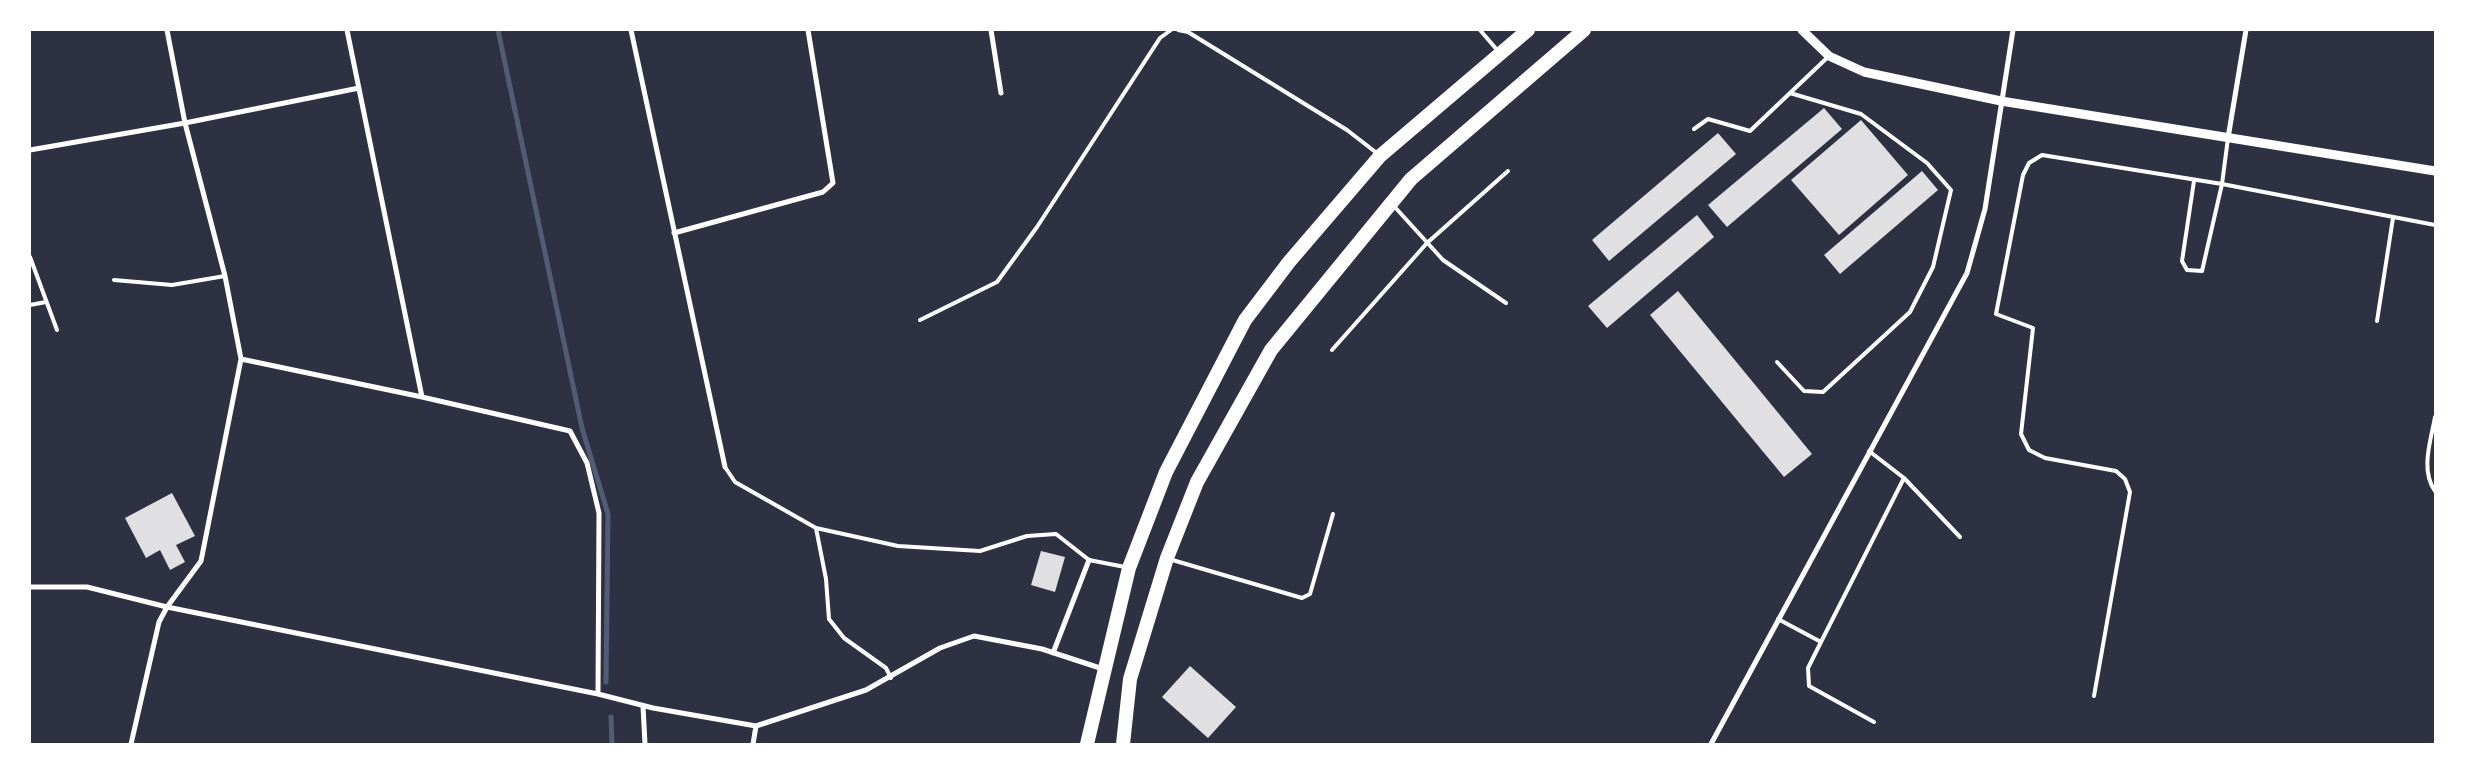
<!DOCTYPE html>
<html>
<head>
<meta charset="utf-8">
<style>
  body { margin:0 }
  #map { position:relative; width:2465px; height:774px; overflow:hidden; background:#2d3142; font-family:Lato,sans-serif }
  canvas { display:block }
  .frame { position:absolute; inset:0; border:31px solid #fff; pointer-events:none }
</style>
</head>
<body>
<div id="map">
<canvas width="2465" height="774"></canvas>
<div class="frame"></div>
</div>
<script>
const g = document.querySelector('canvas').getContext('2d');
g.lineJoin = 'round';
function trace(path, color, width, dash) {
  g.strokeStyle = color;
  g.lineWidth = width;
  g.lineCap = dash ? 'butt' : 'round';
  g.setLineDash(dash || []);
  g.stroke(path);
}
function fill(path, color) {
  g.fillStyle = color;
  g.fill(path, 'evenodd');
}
const stream = new Path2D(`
  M498,30L582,428L608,514L606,682
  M611,717L612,744`);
const building = new Path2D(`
  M1824,108L1842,129L1727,227L1708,205Z
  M1861,120L1908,175L1839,235L1791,180Z
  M1718,133L1736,154L1609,261L1592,240Z
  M1922,171L1938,190L1840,274L1824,255Z
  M1697,215L1714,237L1607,328L1588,306Z
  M1678,291L1812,454L1784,477L1650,315Z
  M172,493L195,536L176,545L185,562L170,570L160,550L146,558L125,518Z
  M1041,551L1065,557L1055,592L1031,585Z
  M1190,666L1236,707L1208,738L1162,697Z`);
const service = new Path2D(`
  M1178,30L1188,32L1347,130L1378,154
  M1480,30L1498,51
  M1694,129L1708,119L1750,131L1829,56
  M2194,181L2182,261L2187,270L2202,271L2222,184L2228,138
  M1393,205L1443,260L1506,303
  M30,257L57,330
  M114,280L172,285L225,276
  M30,305L46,302
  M920,320L997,282L1037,227L1160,38L1171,30
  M2377,321L2393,218
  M1332,350L1427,243L1508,171
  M1777,362L1804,391L1823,392L1910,312L1933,267L1951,190L1927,163L1861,114L1790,93
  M2435,417C2431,440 2420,470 2435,491
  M725,467L735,482L816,528L898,546L980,551L1027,536L1056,534L1089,560L1125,567
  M1904,478L1960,537
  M816,528L826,579L829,619L844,638L886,668L891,678
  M1169,559L1302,598L1310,594L1333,514
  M1778,619L1821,642L1904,478L1869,451
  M1821,642L1808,668L1809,686L1874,722
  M2094,696L2130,492L2125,479L2116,471L2045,458L2029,450L2021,434L2033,328L1996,314L2023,175L2029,163L2042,155L2222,184L2435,225`);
const minor = new Path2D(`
  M347,30L422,397
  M631,30L725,467
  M991,30L1001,93
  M2228,138L2246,30
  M30,150L185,123L359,88
  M674,233L823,192L833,183L808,30
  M241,359L422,397L570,431L587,463L599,513L598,694
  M30,587H87L167,607L201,561L241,359L225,276L185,123L167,30
  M1053,653L1089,560
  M643,706L645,744
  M131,744L159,622L167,607L598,694L653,708L756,726L866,690L940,648L974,636L1042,649L1103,669
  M753,744L756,726
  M1711,744L1967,273L1985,209L2013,30`);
const tertiary = new Path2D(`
  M1802,30L1829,56L1864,72L2001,101L2435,171`);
const trunk = new Path2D(`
  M1087,744L1129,568L1166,472L1245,320L1289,262L1380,156L1528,30
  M1123,744L1130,679L1167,558L1197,482L1271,350L1411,179L1584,30`);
trace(stream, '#4f5d75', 5);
fill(building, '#e0e0e3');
trace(service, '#fff', 4);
trace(minor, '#fff', 5);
trace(tertiary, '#fff', 9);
trace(trunk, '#fff', 14);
</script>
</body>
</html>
